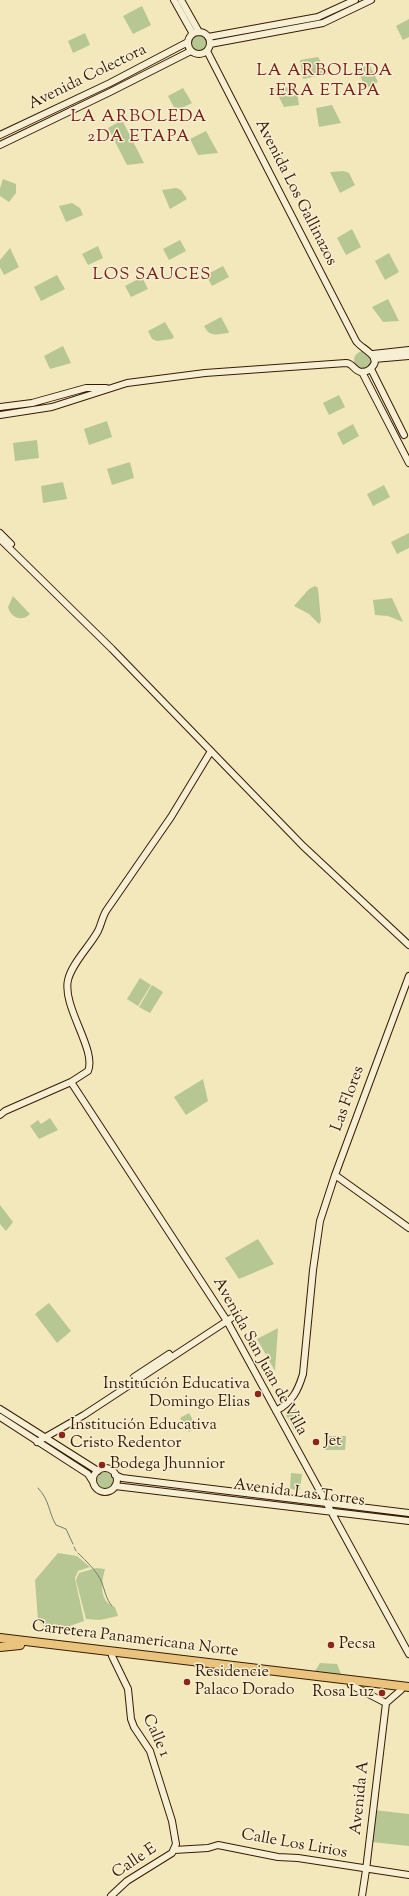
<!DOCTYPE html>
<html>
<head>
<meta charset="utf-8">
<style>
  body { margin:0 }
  canvas { display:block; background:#f3e7bc }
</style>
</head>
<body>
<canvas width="409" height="1896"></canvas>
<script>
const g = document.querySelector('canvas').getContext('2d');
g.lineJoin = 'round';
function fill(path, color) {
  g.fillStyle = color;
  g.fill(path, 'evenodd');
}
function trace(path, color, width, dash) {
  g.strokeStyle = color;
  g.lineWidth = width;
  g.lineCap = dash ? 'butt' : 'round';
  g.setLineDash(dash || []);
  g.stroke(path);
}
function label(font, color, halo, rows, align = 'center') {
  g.font = font + ' "Sorts Mill Goudy",serif';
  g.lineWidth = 3;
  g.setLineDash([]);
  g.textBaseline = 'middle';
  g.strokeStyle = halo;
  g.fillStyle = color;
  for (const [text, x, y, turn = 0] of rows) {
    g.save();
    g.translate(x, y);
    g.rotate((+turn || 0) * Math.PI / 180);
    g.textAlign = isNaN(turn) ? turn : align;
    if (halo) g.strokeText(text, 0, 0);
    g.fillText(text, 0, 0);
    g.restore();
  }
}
const green = new Path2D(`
  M142,6L151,25L133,34L123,16Z
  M409,19V37L403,40L396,26Z
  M85,33L90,45L73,53L68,41Z
  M190 43a9 9 0 1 1 18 0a9 9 0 1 1-18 0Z
  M318,57L328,74L303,79L300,60Z
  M369,64L378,82L366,88L357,70Z
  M296,86L299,105L284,107L275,89Z
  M183,88L192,103L176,111L168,96Z
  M332,105L341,123L319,127L316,108Z
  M122,120L144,163L127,165L108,128Z
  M206,131L218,153L198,155L190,139Z
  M344,171L349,173L355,185L340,193L330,172Z
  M3,179L16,184V193L9,202L0,196V188Z
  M176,188L181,190L187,199L170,209L162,190Z
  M72,203L80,208L83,215L66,222L59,206Z
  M352,229L361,247L346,255L337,238Z
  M180,240L186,251L169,260L163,249Z
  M98,246L103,258L88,265L82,254Z
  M10,248L19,267L4,275L0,267V260Z
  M389,253L399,272L385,280L375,261Z
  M223,266L229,277L212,286L206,275Z
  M57,275L65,289L41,301L34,287Z
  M142,277L148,289L131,297L125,286Z
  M388,299L399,321L383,322L372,307Z
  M221,317L229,332L228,333C217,334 210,338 204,326Z
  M165,322L174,337L172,339L157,341L152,339L148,331Z
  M63,346L71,363L50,369L44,356Z
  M354 360a9 9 0 1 1 18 0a9 9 0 1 1-18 0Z
  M339,395L345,407L329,415L323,403Z
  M107,421L112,437L89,445L84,429Z
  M353,424L359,436L343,445L337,433Z
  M37,440L39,458L15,461L13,443Z
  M130,462L134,478L112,485L107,469Z
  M63,482L67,499L43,503L41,486Z
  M384,485L390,497L373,506L367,494Z
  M409,533V548L397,554L391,542Z
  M315,586L318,588L321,621L319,624L309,614L294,606L309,589Z
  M13,596L30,614C22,622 11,618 8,607Z
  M392,598L403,622L388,616L375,615L373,600Z
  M140,978L151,985L138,1006L127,999Z
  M152,985L163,992L150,1013L139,1007Z
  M203,1079L208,1101L186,1115L174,1097Z
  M50,1118L58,1130L39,1139L30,1126L38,1120L41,1124Z
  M0,1205L13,1222L6,1231L0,1224Z
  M258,1239L274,1264L239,1279L225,1258Z
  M49,1303L71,1331L57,1343L35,1314Z
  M278,1328L275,1371L257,1339Z
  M296,1409L304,1424L294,1430L286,1415Z
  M189,1413L197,1427L189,1432L180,1418Z
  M324,1436H346L345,1450H325Z
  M96 1481a9 9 0 1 1 18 0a9 9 0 1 1-18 0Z
  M291,1473L302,1474L300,1490L290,1489Z
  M58,1553L77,1556L90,1567L78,1571L75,1578L84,1621L67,1627H44L38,1620L35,1580Z
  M96,1568L105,1569C101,1583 99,1602 115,1607L118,1616L100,1620L86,1619L76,1580L79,1573Z
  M320,1663L337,1664L341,1674L315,1671Z
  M374,1810L409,1814V1846L372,1842Z`);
const stream = new Path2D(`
  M38,1488C50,1501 48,1511 56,1525L66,1529L73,1544
  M74,1547L76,1551
  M78,1553C86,1561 98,1572 102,1583C105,1591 106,1599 112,1606`);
const secondary = new Path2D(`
  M174,0L193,34
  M181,0L199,32
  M188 43a11 11 0 1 1 22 0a11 11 0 1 1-22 0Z
  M208,37L318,17L355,0
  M210,44L323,23L371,0
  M0,135L110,83L188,42
  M0,145L110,92L191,51
  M373,354L409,350
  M374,359L409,356
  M371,369L404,435
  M362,372L409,463
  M0,407L32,403L86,388H106
  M0,415L52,407L127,383L205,373L346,363C353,363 354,371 361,372C365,372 368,371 370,369C385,357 361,349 356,341L207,51
  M0,533L11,544
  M0,539L112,649L303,846L409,945
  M71,1082L227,1321L409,1654
  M0,1115L5,1111L71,1082L88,1071C97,1050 62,1007 68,980C72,963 90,946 98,931C101,925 102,918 106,911L171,817L211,751
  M335,1175L409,1228
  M134,1377L169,1354
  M0,1409L98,1471
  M276,1411C292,1402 298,1391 303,1374L313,1270L320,1221L335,1175L409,976
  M0,1417L88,1474L93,1482
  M37,1442L84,1415L233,1317
  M93 1480a12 12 0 1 1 24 0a12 12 0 1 1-24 0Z
  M115,1475L122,1478L409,1513
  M115,1486L409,1521
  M351,1685L386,1703
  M174,1850L208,1848L218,1845L278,1857L298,1858L409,1875
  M111,1896L127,1881L172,1853L176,1844L172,1821L150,1751L134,1727L131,1719L128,1689L112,1656
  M362,1896L366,1870L386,1703L401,1690`);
const highway = new Path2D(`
  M0,1638L409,1687
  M0,1647L20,1645`);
const markers = [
  [258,1394,4,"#8f2418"],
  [62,1435,4,"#8f2418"],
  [316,1442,4,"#8f2418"],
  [102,1465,4,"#8f2418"],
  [331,1645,4,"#8f2418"],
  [187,1682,4,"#8f2418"],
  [382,1693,4,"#8f2418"]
];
const streetNames = [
  ["Avenida Colectora",88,78,-26],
  ["Avenida Los Gallinazos",295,193,63],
  ["Las Flores",349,1099,-70],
  ["Avenida San Juan de Villa",259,1357,61],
  ["Avenida Las Torres",299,1494,7],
  ["Carretera Panamericana Norte",135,1640,7],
  ["Calle 1",155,1736,66],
  ["Avenida A",361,1798,-84],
  ["Calle Los Lirios",294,1845,10],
  ["Calle E",135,1862,-34]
];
const poiNames = [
  ["Institución Educativa",250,1385,"right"],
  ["Domingo Elias",250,1403,"right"],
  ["Institución Educativa",70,1426],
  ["Cristo Redentor",70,1444],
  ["Jet",324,1442],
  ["Bodega Jhunnior",110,1465],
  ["Pecsa",339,1645],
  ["Residencie",195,1673],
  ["Palaco Dorado",195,1691],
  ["Rosa Luz",374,1693,"right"]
];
const neighbourhoodNames = [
  ["LA ARBOLEDA",325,72],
  ["1ERA ETAPA",325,92],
  ["LA ARBOLEDA",139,118],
  ["2DA ETAPA",139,138],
  ["LOS SAUCES",152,276]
];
fill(green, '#b6c794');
trace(stream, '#757d70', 1);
trace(secondary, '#371c04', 8);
trace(highway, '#371c04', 10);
trace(secondary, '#f7efd3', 6);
trace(highway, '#eac47e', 8);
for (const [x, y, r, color] of markers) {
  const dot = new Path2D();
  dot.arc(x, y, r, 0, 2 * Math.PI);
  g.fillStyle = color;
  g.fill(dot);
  trace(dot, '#f7efd3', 1.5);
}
label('16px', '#371c04', '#f7efd3', streetNames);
label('16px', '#371c04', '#f7efd3', poiNames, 'left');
g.letterSpacing = '1px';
label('17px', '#7a1f14', '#f7efd3', neighbourhoodNames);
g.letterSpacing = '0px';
</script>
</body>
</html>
